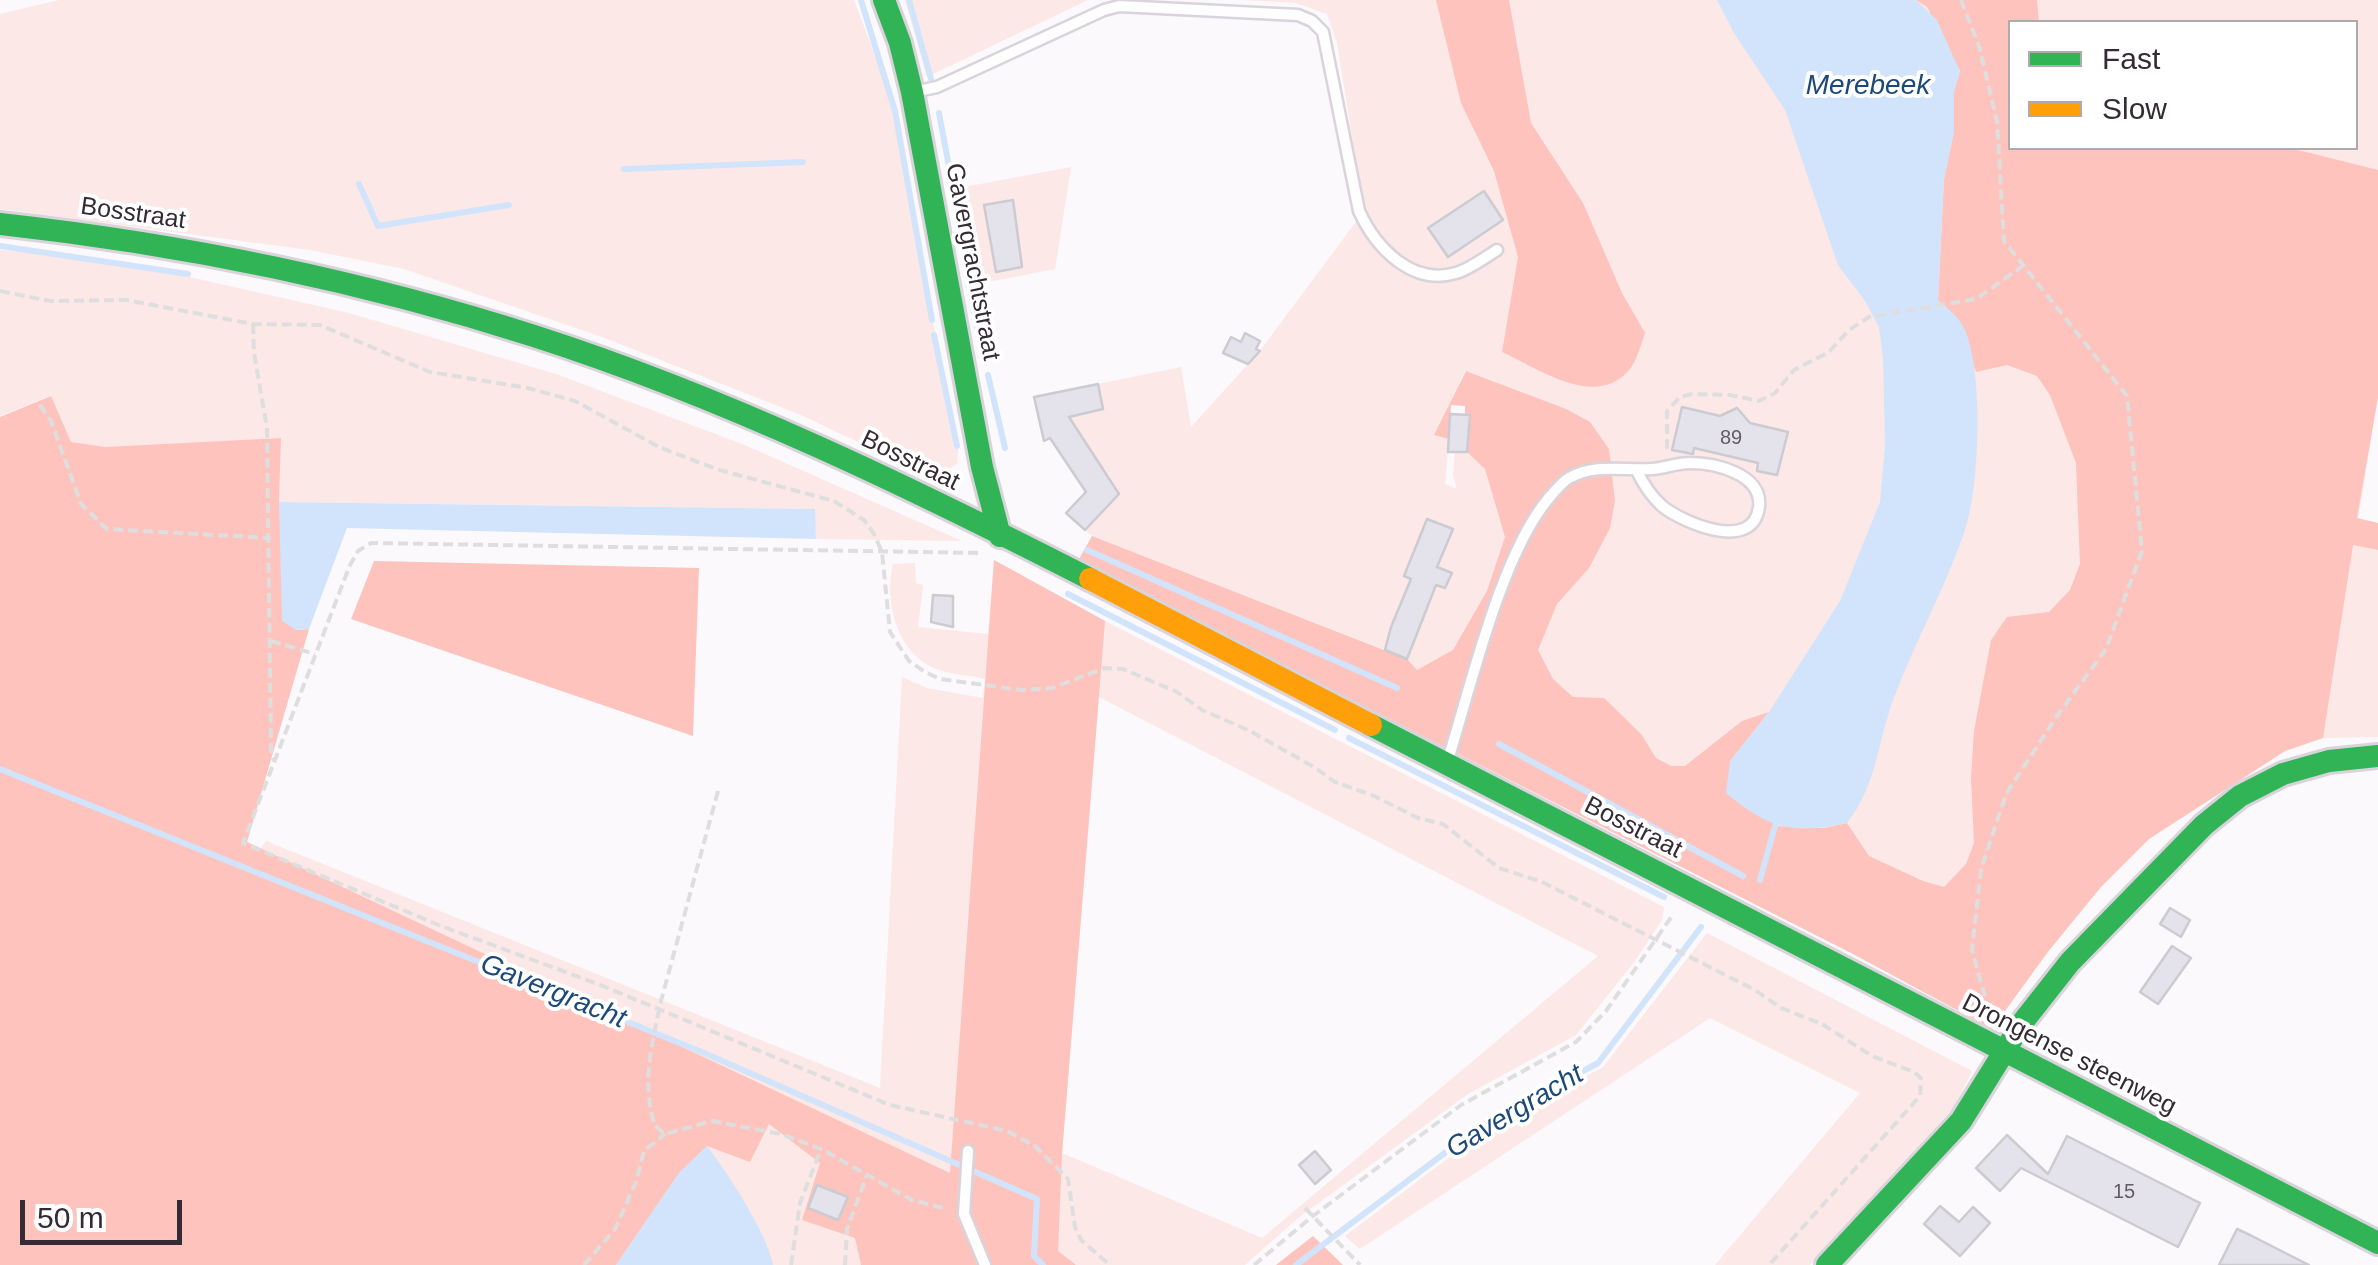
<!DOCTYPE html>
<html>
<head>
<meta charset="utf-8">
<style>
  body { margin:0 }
  #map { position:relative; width:2378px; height:1265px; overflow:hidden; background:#fbf9fc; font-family:Arial,sans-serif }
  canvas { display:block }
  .legend { position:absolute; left:2008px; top:20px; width:350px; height:130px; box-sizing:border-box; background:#fff; border:2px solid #aeaaae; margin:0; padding:12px 18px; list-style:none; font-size:30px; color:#342b35 }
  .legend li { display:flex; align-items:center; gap:20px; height:50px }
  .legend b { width:50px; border:2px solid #aeaaae }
  .scale { position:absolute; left:20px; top:1200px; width:162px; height:45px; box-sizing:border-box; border:5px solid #342b35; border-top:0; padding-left:12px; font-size:30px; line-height:35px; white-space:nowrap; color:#342b35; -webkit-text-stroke:8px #fff; paint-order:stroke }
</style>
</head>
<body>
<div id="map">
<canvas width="2378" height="1265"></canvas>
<ul class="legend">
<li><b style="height:12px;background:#30b455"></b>Fast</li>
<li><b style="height:12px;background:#ff9f0a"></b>Slow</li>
</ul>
<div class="scale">50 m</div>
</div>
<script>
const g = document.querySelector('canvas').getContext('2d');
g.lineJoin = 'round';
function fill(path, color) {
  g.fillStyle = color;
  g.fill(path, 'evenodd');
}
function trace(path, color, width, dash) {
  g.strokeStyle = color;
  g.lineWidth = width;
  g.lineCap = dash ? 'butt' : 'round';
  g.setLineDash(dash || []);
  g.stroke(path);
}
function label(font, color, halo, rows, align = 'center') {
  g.font = font + ' Arial,sans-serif';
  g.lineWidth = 8;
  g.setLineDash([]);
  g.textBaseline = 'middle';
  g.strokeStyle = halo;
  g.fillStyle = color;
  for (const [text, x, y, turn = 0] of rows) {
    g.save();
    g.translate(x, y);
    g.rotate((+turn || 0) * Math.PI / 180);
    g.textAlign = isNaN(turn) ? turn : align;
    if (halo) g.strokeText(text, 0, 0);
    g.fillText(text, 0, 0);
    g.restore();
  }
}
const green = new Path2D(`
  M59,0H854L888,90L958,451L957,464L945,471L917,470L801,415L602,337L404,269L310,250L0,209V14Z
  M905,0H1088L927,77Z
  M1246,0H2378V397L2354,545L2378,550V737L2323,738L2285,751L2149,839L2100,888L2047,953L1992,1029L1855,955L1396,723L1416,670L1407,659L1436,585L1445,588L1452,574L1437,567L1452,529L1427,519L1404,576L1420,583L1392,624L1385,650L1092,536L1085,530L1119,494L1070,416L1103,409L1098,384L1181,367L1191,427L1259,352L1364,211L1337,43L1327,14L1296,3ZM2010,22H2356V148H2010ZM1465,371L1497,382L1479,463L1467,452H1455L1453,476L1457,489L1445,484L1449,439L1435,435Z
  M1071,167L1055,269L978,284L959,188Z
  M0,250L119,261L349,313L556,374L747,446L962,541L816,539L814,509L279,502L281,438L101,448L71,442L50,396L0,416Z
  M994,560L1105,621L1664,907L1662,920L1635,961L1576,1035L1468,1094L1298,1218L1245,1265H0V745L261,848L266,841L880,1088L902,677L927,688L983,698L985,679C971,675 954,675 939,670C897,656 884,603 893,564L915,563L916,583L923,585L918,627L988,634ZM1099,697L1598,956L1262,1238L1062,1153Z
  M1707,933L1972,1071L1955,1106L1810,1265H1715L1860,1093L1710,1018L1360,1249L1345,1236L1480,1134L1603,1067Z`);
const forest = new Path2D(`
  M1436,0H1509L1531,123L1583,203L1622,293L1645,333C1641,344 1637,360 1630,369C1596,410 1539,369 1502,352L1518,257L1494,171L1461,103Z
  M1916,0H2037L2039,22H2010V148H2290L2378,170V397L2357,518L2378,523V550L2353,545L2323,738L2285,751L2149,839L2100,888L2047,953L1992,1029L1855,955L1078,561L1092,536L1407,659L1417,670L1453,650L1487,591L1505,537L1485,469L1467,452L1470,416L1465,415V406L1451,405L1449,439L1434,435L1466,371L1566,409L1590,422L1609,449L1615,501L1610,528L1589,568L1557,604L1538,650L1553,679L1573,697L1604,698L1641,734L1656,758L1671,766H1685L1742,721L1769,712L1730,761L1775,826L1824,828L1847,823L1869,856L1923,881L1944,887L1966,864L1974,843L1971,778L1974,731L1991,640L2007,617L2049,612L2070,590L2080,564L2076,463L2050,395L2037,376L2007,365L1976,372C1965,340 1967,323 1938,301L1944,179L1954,132V91L1960,71L1927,7Z
  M51,396L71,442L105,447L281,438L279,502L296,630L309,629L247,842L950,1173L994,560L1105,621L1062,1154L1058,1251L1076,1265H861L855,1238L802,1220L820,1163L769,1124L750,1162L707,1146L679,1173L616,1265H0V417Z
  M374,561L699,568L693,736L351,619Z
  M1313,1236L1343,1265H1276Z`);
const water = new Path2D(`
  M1717,0H1916L1937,20L1960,72L1954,91V132L1944,179L1938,300C1948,309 1958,316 1964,328C1984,369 1980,490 1964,533C1945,588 1916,640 1895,695C1877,741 1878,783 1847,823C1792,835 1768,828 1726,793L1730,761L1769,712L1840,601L1880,502L1885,446L1883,359L1879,327L1865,301L1838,265L1785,110L1734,33Z
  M279,502L815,509L816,539L347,528L309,629L296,630L282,621Z
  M707,1146C727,1172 767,1233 773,1265H616L679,1173Z`);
const stream = new Path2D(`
  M861,0L895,111L932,320
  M909,0L931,79
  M939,113L953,188
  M624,169L803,162
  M359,184L378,226L509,205
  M0,246L188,274
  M968,283L980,342
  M934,335L957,446
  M988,375L1005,448
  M1087,550L1397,688
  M1068,594L1335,730
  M1349,738L1664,897
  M1499,744L1743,876
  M0,769L702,1052L1037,1199L1034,1256L1043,1265
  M1760,880L1775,826
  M1296,1265L1478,1128L1598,1063L1701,927`);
const building = new Path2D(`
  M1484,191L1503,220L1448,257L1428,228Z
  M1013,200L1022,267L996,272L984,205Z
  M1245,333L1260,341L1256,349L1260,351L1248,364L1223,353L1231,337L1241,342Z
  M1098,384L1103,409L1069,417L1119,494L1085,530L1066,513L1086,492L1050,438L1044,441L1034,397Z
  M1682,407L1720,416L1737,408L1750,423L1788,432L1777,475L1757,471L1758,463L1694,448L1693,454L1672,450Z
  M1450,414L1470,415L1467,452H1448Z
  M1427,519L1453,529L1437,567L1452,573L1445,588L1436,585L1407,659L1385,650L1391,627L1411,579L1404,576Z
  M933,595L953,596V627L931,622Z
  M2170,908L2190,920L2181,937L2160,924Z
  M2172,946L2191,958L2158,1004L2140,992Z
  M2007,1135L2048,1174L2067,1136L2200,1203L2178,1247L2021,1168L2000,1191L1976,1168Z
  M1315,1151L1331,1170L1315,1184L1299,1165Z
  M817,1185L848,1197L838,1220L808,1208Z
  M1940,1206L1959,1222L1973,1207L1990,1223L1960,1256L1924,1224Z
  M2237,1229L2250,1235L2309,1265H2219Z`);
const path = new Path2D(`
  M1961,0L1979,46L1997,121L2004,241L2127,396L2142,551L2106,649L2057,716L2006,794L1981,869L1972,950L1990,1016
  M0,291L50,301L126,300L253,324L320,325L430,372L528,388L575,401L659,447L716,469L834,501L864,520L874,534L882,552L890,632L909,661L925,672L940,679L1021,690L1052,688L1104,668L1123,669L1177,692L1202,710L1248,730L1314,767L1335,782L1372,795L1418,818L1443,824L1499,868L1542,882L1755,990L1781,1008L1822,1024L1872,1056L1914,1072L1921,1078L1920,1096L1769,1265
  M253,324L254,353L267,428L271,750L274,761
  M40,405L51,421L81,504L107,529L269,538
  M1667,449V411L1680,397L1692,394L1730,395L1759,401L1775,393L1794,370L1829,352L1849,330L1869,317L1976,299L2024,265
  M978,553L371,543L358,551L350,565L243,843L441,926L598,984L890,1105L1007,1131L1035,1146L1068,1179L1075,1227L1081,1240L1110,1265
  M271,641L315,654
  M718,791L661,1001C652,1044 641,1082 655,1126L665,1134L712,1121L781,1134L821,1149L912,1200L947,1209
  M1305,1208L1360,1265
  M584,1265L615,1229L636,1182L644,1151L665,1134
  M791,1265L800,1203L821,1149
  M845,1265L847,1229L867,1175
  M1254,1265L1313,1216L1461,1105L1576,1042L1606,1011L1674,913`);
const lane = new Path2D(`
  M913,92L937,87L1104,10L1119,6L1298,15L1312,21L1323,32L1359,211C1376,248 1412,286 1456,273C1470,269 1484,258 1497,250
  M1447,763C1470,690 1500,557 1548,499C1553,493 1562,482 1569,478C1596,463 1624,471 1652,469C1665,468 1677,463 1690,463C1715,463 1763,474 1759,507C1753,553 1683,523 1662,506C1651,496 1642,482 1636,469
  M968,1151L964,1214L985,1265`);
const fast = new Path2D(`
  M884,0L900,43L912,92L982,467L1000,536
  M0,224C182,244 359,280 534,336C727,398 910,487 1090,579
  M1371,725L2378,1243
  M1827,1265L1961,1121L2022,1023L2070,962L2204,825L2240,796L2283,774L2329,761L2378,756`);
const slow = new Path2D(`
  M1090,579L1371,725`);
const numberNames = [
  ["89",1731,438],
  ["15",2124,1192]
];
const streetNames = [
  ["Bosstraat",133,214,8],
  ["Gavergrachtstraat",972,262,79],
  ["Bosstraat",910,461,26],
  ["Bosstraat",1633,828,27],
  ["Drongense steenweg",2069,1055,27]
];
const waterNames = [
  ["Merebeek",1868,86],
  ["Gavergracht",553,992,22],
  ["Gavergracht",1515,1112,-31]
];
fill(green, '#fce8e7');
fill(forest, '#fdc3bc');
fill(water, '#d2e4fb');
trace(stream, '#d2e4fb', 6);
fill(building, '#e4e2ea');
trace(building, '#cccbd2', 2.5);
trace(lane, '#d9d4db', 15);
trace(fast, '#d9d4db', 28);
trace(slow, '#d9d4db', 28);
trace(path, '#dfdedf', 4, [10, 5]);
trace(lane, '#fefeff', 10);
trace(fast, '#30b455', 22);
trace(slow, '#ff9f0a', 22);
label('20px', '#635c65', null, numberNames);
label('25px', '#342b35', '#fff', streetNames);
label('italic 28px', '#1c4978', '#fff', waterNames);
</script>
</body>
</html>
